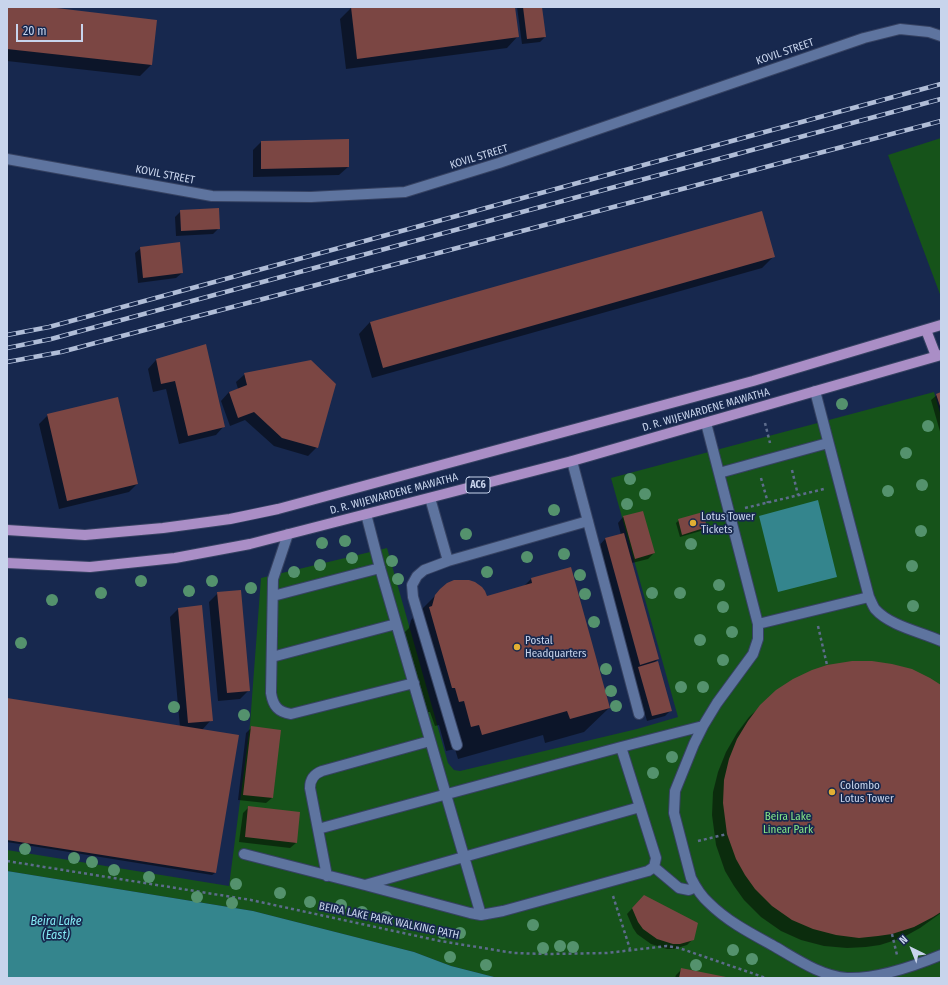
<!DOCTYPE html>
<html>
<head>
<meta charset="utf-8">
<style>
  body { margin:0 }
  #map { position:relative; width:948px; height:985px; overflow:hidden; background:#17284e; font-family:"Fira Sans Condensed",sans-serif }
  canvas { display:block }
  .frame { position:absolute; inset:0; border:8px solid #c8d4ec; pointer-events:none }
  .north { position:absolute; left:892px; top:929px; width:40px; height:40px; -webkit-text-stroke:3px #17284e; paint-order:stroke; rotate:317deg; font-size:11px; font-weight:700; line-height:16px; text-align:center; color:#c8d4ec }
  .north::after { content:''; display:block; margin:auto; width:14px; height:18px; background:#c8d4ec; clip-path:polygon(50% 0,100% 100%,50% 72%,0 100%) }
  .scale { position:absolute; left:16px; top:24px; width:67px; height:18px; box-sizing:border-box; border:2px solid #c8d4ec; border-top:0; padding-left:5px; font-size:12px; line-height:14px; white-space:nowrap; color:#c8d4ec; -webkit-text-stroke:3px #17284e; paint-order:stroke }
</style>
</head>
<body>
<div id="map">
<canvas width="948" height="985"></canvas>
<div class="frame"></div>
<div class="north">N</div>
<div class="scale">20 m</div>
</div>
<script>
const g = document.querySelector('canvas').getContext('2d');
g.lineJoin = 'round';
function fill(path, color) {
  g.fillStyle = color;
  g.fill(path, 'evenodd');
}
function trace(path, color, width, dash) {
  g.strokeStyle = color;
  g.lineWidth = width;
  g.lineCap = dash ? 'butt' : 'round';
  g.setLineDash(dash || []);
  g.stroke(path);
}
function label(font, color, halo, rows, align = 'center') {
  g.font = font + ' "Fira Sans Condensed",sans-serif';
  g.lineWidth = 3.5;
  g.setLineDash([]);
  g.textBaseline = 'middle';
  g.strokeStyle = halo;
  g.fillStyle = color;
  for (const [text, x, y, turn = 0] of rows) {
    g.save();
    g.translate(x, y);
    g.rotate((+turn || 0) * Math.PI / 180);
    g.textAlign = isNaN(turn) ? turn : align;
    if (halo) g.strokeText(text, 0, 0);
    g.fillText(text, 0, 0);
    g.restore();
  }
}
const green = new Path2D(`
  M941,138V297L888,155Z
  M934,392L941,416V978H498L451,966L414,952L253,911L7,871V850L229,886L250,724L261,578L387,548L448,763L454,770L460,771L637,729L678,717L611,478Z`);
const water = new Path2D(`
  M818,500L837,577L778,592L759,516Z
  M7,871L253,911L414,952L451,966L498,978H7Z`);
const shadow = new Path2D(`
  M7,7H40L151,65L140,76L7,61Z
  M356,7H514L518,36L507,48L346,69L340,19L351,8Z
  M517,7H541L545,37L540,42L522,44Z
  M261,142L348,167L339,175L253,177V150Z
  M181,211L219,228L213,234L176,236L175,217Z
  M141,248L182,273L176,278L138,283L135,253Z
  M773,257L762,268L372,378L359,334L370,322Z
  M205,346L224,426L216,435L179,444L166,389L153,392L148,369L156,360Z
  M245,374L317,447L308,456L274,446L245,420L230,426L221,401L229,392L238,389L236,382Z
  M941,393V435L931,400L937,395Z
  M48,415L137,484L129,492L59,509L39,424Z
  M642,512L654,553L648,559L632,563L658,659L653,664L671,710L665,716L647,721L597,548L605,539L621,535L618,523L623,517Z
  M679,520L706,527L704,530L680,537L676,523Z
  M531,579L609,708L584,732L545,743L543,735L458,759L455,749L446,751L439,725L435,726L430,712H428L405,632L409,628L411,620L441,590L486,597L524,586Z
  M218,593L249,690L240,699L218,701L209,602Z
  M178,609L211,720L202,730L215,873L212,875L7,842V699L180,727L170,617Z
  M941,687V913L920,928L902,938L880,945L866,947L847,948L824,946L801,940L781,931L761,917L744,900L734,886L725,871L716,845L712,815L713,792L718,772L726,752L737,733L749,717L761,706Z
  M252,727L272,798L266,803L238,800L246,733Z
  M249,807L296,843L290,848L239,842L243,813Z
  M639,901L693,939L687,945L674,949H667L651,944L637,934L633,928L627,914Z
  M682,969L724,978H675L676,975Z`);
const building = new Path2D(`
  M7,7H48L157,20L152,65L7,49Z
  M351,7H515L519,37L357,59Z
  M523,7H542L546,37L527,39Z
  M349,139V167L261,169V141Z
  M219,208L220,229L181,231L180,210Z
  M762,211L775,257L383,368L370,322Z
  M180,242L183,273L143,278L140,247Z
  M206,344L225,427L188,436L175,381L161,384L156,359Z
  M311,360L336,384L318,448L282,438L254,412L238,418L229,392L247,385L244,373Z
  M941,392V409L936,394Z
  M118,397L138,484L67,501L47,414Z
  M643,511L655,553L635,559L623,516Z
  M703,512L707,527L682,535L678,519Z
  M624,533L659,659L640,665L605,538Z
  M571,567L610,708L570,719L567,711L482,735L479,725L471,727L464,701L459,702L455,688H452L429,607L432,606L435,595L440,589L447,583L454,580H469L475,582L482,587L485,591L487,596L532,583L531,578Z
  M241,590L250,691L227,693L217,592Z
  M202,605L213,721L188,723L178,608Z
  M658,661L672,711L652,716L638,667Z
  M852,661H872L892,664L912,669L930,678L941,685V912L933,917L914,927L892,934L878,936L859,938L836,935L813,929L792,920L772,906L755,889L745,875L736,859L727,834L723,803L724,780L729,759L737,739L748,721L760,705L776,690L793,679L812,670L827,665Z
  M7,698L239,735L216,873L7,840Z
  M251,726L281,730L273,798L243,795Z
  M248,806L300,812L297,843L245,837Z
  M644,895L698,923L694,940L680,944H673L657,939L643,929L638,922L632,908Z
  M681,968L726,977V978H679Z`);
const path = new Path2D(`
  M765,423L770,443
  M792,470L798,495
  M761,478L768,503
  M745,508L824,489
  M818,626L827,665
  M698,841L727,834
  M7,861L251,900L440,941L514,953L546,954L607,953L667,946L679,948L766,978
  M613,896L630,949
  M892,934L897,955`);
const service = new Path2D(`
  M7,159L212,196L311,197L405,192L499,163L864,38L900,29L929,32L941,36
  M815,391L869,597C871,601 873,606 875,609C890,626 921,632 941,641
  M706,423L758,624V639L753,654L717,703L703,726L694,744L675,791L674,813L691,878C696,888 701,896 709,903C727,921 750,933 772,945C795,958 820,976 847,978C878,979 912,967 941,955
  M572,461L639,714
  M719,473L828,443
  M430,498L448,561
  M366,514L380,568L481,915
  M288,534L273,579L271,693C273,706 278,712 291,714L414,683
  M273,596L380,568
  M758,624L869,597
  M272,657L396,624
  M457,745L413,597L412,585L417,576L424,570L448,561L588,521
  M318,829L621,747L703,726
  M244,854L365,885L470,913L481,915L503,911L648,871L654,867L656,858L621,747
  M654,867L679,888L689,890L696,887
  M327,876L310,788C310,779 314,774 322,771L430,741
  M365,885L640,807`);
const primary = new Path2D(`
  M926,330L936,356
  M7,530L85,535L163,528L230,519L278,509L753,381L941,325
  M7,563L90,567L175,558L250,544L572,461L941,355`);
const rail = new Path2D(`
  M7,335L49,327L941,84
  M7,348L51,339L941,99
  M7,362L61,352L941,121`);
const trees = [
  [842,404],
  [928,426],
  [906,453],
  [630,479],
  [922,485],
  [888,491],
  [645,494],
  [627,504],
  [554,510],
  [921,531],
  [466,534],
  [345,541],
  [322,543],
  [691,544],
  [564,554],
  [527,557],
  [352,558],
  [392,561],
  [320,565],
  [912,566],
  [294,572],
  [487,572],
  [580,575],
  [398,579],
  [141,581],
  [212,581],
  [719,585],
  [251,588],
  [189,591],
  [101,593],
  [652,593],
  [680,593],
  [585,594],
  [52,600],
  [913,606],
  [723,607],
  [594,622],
  [732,632],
  [700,640],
  [21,643],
  [723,660],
  [606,669],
  [681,687],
  [703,687],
  [611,691],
  [616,706],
  [174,707],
  [244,715],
  [672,757],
  [653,773],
  [25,849],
  [74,858],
  [92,862],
  [114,870],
  [149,877],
  [236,884],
  [280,893],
  [197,897],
  [310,902],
  [232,903],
  [341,905],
  [362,912],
  [386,917],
  [406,924],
  [533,925],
  [443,933],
  [460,933],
  [560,946],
  [573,947],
  [543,948],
  [733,950],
  [450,957],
  [752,959],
  [486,965],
  [696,965]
];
const markers = [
  [693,523,4,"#e2af34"],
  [517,647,4,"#e2af34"],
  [832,792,4,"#e2af34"]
];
const shields = [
  [478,485,24]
];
const shieldNames = [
  ["AC6",478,485]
];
const streetNames = [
  ["KOVIL STREET",785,52,-19],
  ["KOVIL STREET",479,157,-17],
  ["KOVIL STREET",165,175,11],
  ["D. R. WIJEWARDENE MAWATHA",706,410,-16],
  ["D. R. WIJEWARDENE MAWATHA",394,494,-15],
  ["BEIRA LAKE PARK WALKING PATH",389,921,12]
];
const poiNames = [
  ["Lotus Tower",701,517],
  ["Tickets",701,530],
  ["Postal",525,641],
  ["Headquarters",525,654],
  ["Colombo",840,786],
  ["Lotus Tower",840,799]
];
const parkNames = [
  ["Beira Lake",788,817],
  ["Linear Park",788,830]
];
const waterNames = [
  ["Beira Lake",56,922],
  ["(East)",56,936]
];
fill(green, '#16531a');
fill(water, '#34858d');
fill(shadow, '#0007');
fill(building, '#7b4643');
trace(service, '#364262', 12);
trace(primary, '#364262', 12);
trace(path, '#5d6c8c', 2.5, [3, 3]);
trace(service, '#5e749f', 10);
trace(primary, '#aa8ec6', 10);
trace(rail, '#b0bdd7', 4.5);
trace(rail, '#17284e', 3, [9]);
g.fillStyle = '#54926d';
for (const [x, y] of trees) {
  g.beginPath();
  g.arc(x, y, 6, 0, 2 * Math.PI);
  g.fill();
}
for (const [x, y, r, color] of markers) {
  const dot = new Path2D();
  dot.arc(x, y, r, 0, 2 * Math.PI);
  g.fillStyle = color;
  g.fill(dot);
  trace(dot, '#17284e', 1.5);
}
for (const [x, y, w] of shields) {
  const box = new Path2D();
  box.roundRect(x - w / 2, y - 8, w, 16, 3);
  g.fillStyle = '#17284e';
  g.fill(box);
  trace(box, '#c8d4ec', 1);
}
label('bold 10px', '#c8d4ec', null, shieldNames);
label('11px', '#c8d4ec', '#17284e', streetNames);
label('11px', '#c8d4ec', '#17284e', poiNames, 'left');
label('11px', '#86e887', '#17284e', parkNames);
label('italic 12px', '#85ebf6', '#17284e', waterNames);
</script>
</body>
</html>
